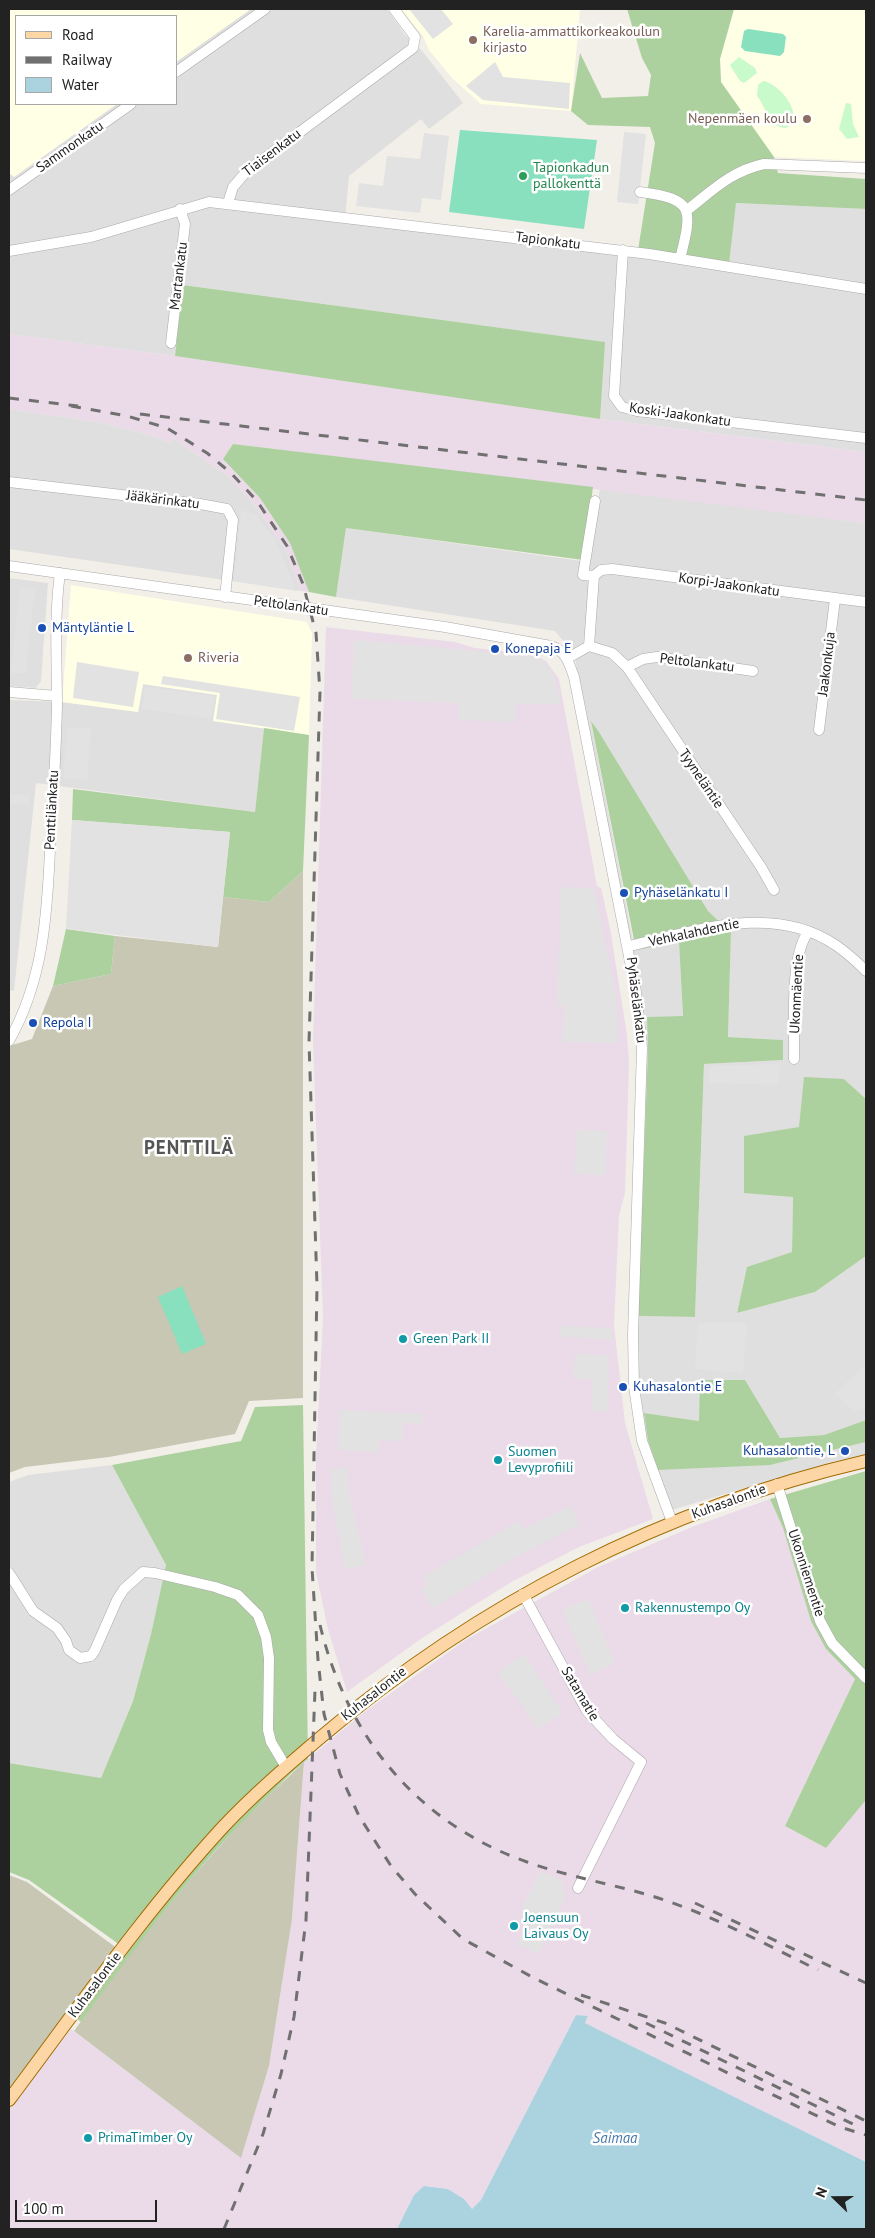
<!DOCTYPE html>
<html>
<head>
<meta charset="utf-8">
<style>
  body { margin:0 }
  #map { position:relative; width:875px; height:2238px; overflow:hidden; background:#f2efe9; font-family:"PT Sans",sans-serif }
  canvas { display:block }
  .frame { position:absolute; inset:0; border:10px solid #222; pointer-events:none }
  .legend { position:absolute; left:15px; top:15px; width:162px; height:90px; box-sizing:border-box; background:#fff; border:1px solid #a7a7a7; margin:0; padding:6px 9px; list-style:none; font-size:15px; color:#222 }
  .legend li { display:flex; align-items:center; gap:10px; height:25px }
  .legend b { width:25px; border:1px solid #a7a7a7 }
  .north { position:absolute; left:810px; top:2173px; width:50px; height:50px; -webkit-text-stroke:4px #fff; paint-order:stroke; rotate:292deg; font-size:14px; font-weight:700; line-height:20px; text-align:center; color:#222 }
  .north::after { content:''; display:block; margin:auto; width:18px; height:22px; background:#222; clip-path:polygon(50% 0,100% 100%,50% 72%,0 100%) }
  .scale { position:absolute; left:15px; top:2200px; width:142px; height:22px; box-sizing:border-box; border:2px solid #222; border-top:0; padding-left:6px; font-size:15px; line-height:18px; white-space:nowrap; color:#222; -webkit-text-stroke:4px #fff; paint-order:stroke }
</style>
</head>
<body>
<div id="map">
<canvas width="875" height="2238"></canvas>
<div class="frame"></div>
<ul class="legend">
<li><b style="height:6px;background:#fcd6a4"></b>Road</li>
<li><b style="height:6px;background:#707070"></b>Railway</li>
<li><b style="height:14px;background:#aad3df"></b>Water</li>
</ul>
<div class="north">N</div>
<div class="scale">100 m</div>
</div>
<script>
const g = document.querySelector('canvas').getContext('2d');
g.lineJoin = 'round';
function fill(path, color) {
  g.fillStyle = color;
  g.fill(path, 'evenodd');
}
function trace(path, color, width, dash) {
  g.strokeStyle = color;
  g.lineWidth = width;
  g.lineCap = dash ? 'butt' : 'round';
  g.setLineDash(dash || []);
  g.stroke(path);
}
function label(font, color, halo, rows, align = 'center') {
  g.font = font + ' "PT Sans",sans-serif';
  g.lineWidth = 5;
  g.setLineDash([]);
  g.textBaseline = 'middle';
  g.strokeStyle = halo;
  g.fillStyle = color;
  for (const [text, x, y, turn = 0] of rows) {
    g.save();
    g.translate(x, y);
    g.rotate((+turn || 0) * Math.PI / 180);
    g.textAlign = isNaN(turn) ? turn : align;
    if (halo) g.strokeText(text, 0, 0);
    g.fillText(text, 0, 0);
    g.restore();
  }
}
const residential = new Path2D(`
  M251,9H387L405,35L423,52L463,103L429,129L421,119L349,176L345,219L729,264L735,203L866,209V452L600,419L604,342L184,285L175,356L9,334V173L14,177L117,104H176V62Z
  M9,409L103,423L150,435L170,443L173,438L228,476L254,504L284,547L301,591L9,549Z
  M600,488L866,523V1099L844,1079L793,1197L792,1252L747,1268L737,1313L815,1292L866,1256V1420L824,1435L780,1438L699,1421L644,1413L770,1465L866,1442V1454L828,1463L672,1510L646,1440L637,1387L640,991L574,654L555,631L336,597L346,528L588,562ZM591,722L599,732L708,911L731,933L728,1037L783,1040V1060L704,1064L695,1317L638,1316L648,1048V1018L683,1017L679,941L635,950Z
  M9,578L48,583L41,681L36,688L9,686Z
  M143,684L217,695L214,721L264,728L255,812L36,783L14,991L9,990V700L62,702L138,712Z
  M112,1465L166,1565L151,1634L133,1701L101,1778L9,1763V1482L28,1475Z`);
const industrial = new Path2D(`
  M9,334L175,356L600,419L866,452V523L233,444L223,459L260,498L291,543L309,592L301,591L284,547L254,504L228,476L173,438L170,443L150,435L103,423L9,409Z
  M326,627L455,642L475,648L533,654L546,661L559,679L597,886L601,888L610,928L627,1035L629,1063L625,1193L619,1216L614,1325L625,1423L653,1519L579,1547L513,1581L422,1638L347,1692L328,1629L316,1573V1458L323,1318L313,1041Z
  M770,1499L783,1528L826,1649L855,1679L785,1826L826,1848L866,1800V2162L585,2023L588,2017L576,2015L481,2200L472,2209L464,2199L448,2189L424,2186L414,2195L397,2229H9V2109L71,2029L241,2157L269,2066L292,1919L304,1762L363,1713L467,1639L598,1567L692,1527Z`);
const education = new Path2D(`
  M9,9H251L176,62V16H16V104H117L14,177L9,173Z
  M401,9H580L571,111L481,104L452,78L429,50L423,36Z
  M734,9H866V161L774,157L721,82L720,59Z
  M71,585L307,622L312,633L309,735L213,721L217,695L143,684L138,712L62,702Z`);
const construction = new Path2D(`
  M303,871V1398L249,1401L235,1434L109,1457L25,1467L9,1473V1046L32,1039L53,986L111,974L115,936L218,947L223,897L269,902Z
  M304,1762L292,1919L269,2066L241,2158L74,2031L136,1946L188,1882L241,1822Z
  M9,1875L27,1882L118,1949L9,2092Z`);
const forest = new Path2D(`
  M627,9H734L720,59L721,82L774,157L778,173L866,179V209L736,203L729,264L638,250L655,143L650,127L588,125L571,111L580,53L602,98L648,96L651,75L642,58Z
  M183,285L605,342L600,419L175,356Z
  M233,444L593,487L583,560L346,528L336,597L309,592L290,543L260,498L223,459Z
  M591,721L599,732L708,911L731,933L728,1037L783,1040V1060L704,1064L695,1317L638,1316L648,1048L647,1017L683,1016L679,942L636,950Z
  M264,728L309,735L303,871L269,902L223,897L230,832L72,820L73,789L255,812Z
  M66,929L115,936L111,974L53,986Z
  M804,1077L844,1079L866,1099V1256L815,1292L737,1313L747,1267L792,1252L793,1197L744,1193V1136L799,1127Z
  M700,1380H745L780,1438L824,1435L866,1420V1442L770,1465L658,1470L648,1440L644,1413L699,1421Z
  M303,1405L308,1759C292,1771 278,1787 263,1801C194,1868 138,1944 81,2022L76,2018L127,1950L29,1880L9,1872V1763L101,1778L133,1701L151,1634L166,1565L112,1465L241,1441L255,1407Z
  M866,1471V1800L826,1848L785,1826L855,1679L826,1649L811,1621L783,1528L770,1499Z`);
const park = new Path2D(`
  M739,57L755,68L757,73L744,83L740,81L730,65Z
  M763,81C779,83 807,116 786,128C768,128 767,108 757,96L758,85Z
  M846,103L851,104L853,124L859,137L847,139L839,129Z`);
const pitch = new Path2D(`
  M748,29L783,34L786,37L784,52L780,56L745,51L741,47L744,31Z
  M460,130L597,140L584,229L449,212Z
  M182,1286L206,1344L182,1354L158,1297Z`);
const parking = new Path2D(`
  M409,9H441L453,24L433,39Z
  M495,62L503,77L570,83L569,109L483,100L466,86Z
  M624,132L646,134L638,204L617,202Z
  M424,133L449,136L441,200L422,198L420,213L356,206L359,183L383,186L387,156L420,159Z
  M241,510L256,515L274,537L297,591L234,581Z
  M19,588L35,589L26,674L11,673Z
  M354,640L532,656L545,662L556,680L560,704H516L515,722L458,720V703L352,699Z
  M77,662L139,672L133,707L73,698Z
  M163,676L300,697L294,731L216,719L220,693L161,684Z
  M145,687L215,696L212,719L142,709Z
  M67,727L91,729L87,780L63,778Z
  M9,794L29,795V805L9,804Z
  M72,820L230,832L218,947L66,929Z
  M561,887L594,889L616,995L618,1043L562,1042L564,1006H557Z
  M780,1064L779,1085L710,1083L709,1066Z
  M577,1130L607,1131L605,1175L574,1174Z
  M698,1323H747L743,1373L695,1369Z
  M560,1326L612,1328V1340L559,1336Z
  M575,1354L609,1355L607,1412L592,1411L593,1380L573,1378Z
  M866,1364V1408L855,1412L834,1394Z
  M339,1410L423,1414L422,1424L403,1423L402,1441L379,1440V1452L338,1450Z
  M348,1468L349,1493L366,1565L345,1569L331,1496V1469Z
  M570,1506L580,1524L516,1557L433,1608L422,1589L428,1585L423,1577L519,1521L523,1529Z
  M588,1599L615,1663L591,1675L562,1610Z
  M524,1654L563,1713L538,1729L498,1672Z
  M540,1872L562,1879L565,1898L539,1954L517,1944L531,1915L521,1910Z`);
const water = new Path2D(`
  M576,2015L588,2016L585,2023L866,2162V2229H397L414,2195L424,2186L448,2189L464,2199L472,2209L481,2200Z`);
const minor = new Path2D(`
  M176,72L265,9
  M9,190L131,104
  M640,192C694,199 693,208 680,259
  M228,203L233,187L246,172L413,48L415,37L394,9
  M686,211C712,191 731,171 764,164L866,168
  M623,250L614,396L622,407L637,411L866,438
  M9,251L91,237L209,202L649,254L866,289
  M171,343L185,224L180,209
  M9,482L200,504L227,509L233,520L225,597
  M9,566L445,627L551,646C566,651 569,663 574,677L636,992L642,1048L633,1335L634,1387L642,1441L672,1522
  M594,576L601,570L612,569L866,602
  M594,576L583,575L595,501
  M589,646L612,653L627,667L643,659L657,657L753,671
  M568,658L589,646L594,576
  M627,667L761,867L774,890
  M9,692L57,696
  M819,730L835,599
  M629,946C696,931 774,902 837,946C847,953 857,962 866,971
  M9,1041C43,981 47,917 50,850C53,802 56,753 57,705C57,661 54,617 60,573
  M794,1059C795,1024 789,959 808,932
  M777,1484L820,1621L832,1643L866,1678
  M9,1573L33,1611L57,1628L66,1641L69,1650L80,1658L91,1656L95,1650L117,1600L124,1589L143,1572L155,1573L215,1587L238,1595L258,1615L266,1637L269,1658L268,1730L271,1742L286,1767
  M523,1594L587,1711L613,1739L641,1762L578,1888`);
const major = new Path2D(`
  M9,2100C78,2008 145,1912 223,1827C253,1795 287,1766 321,1737C479,1603 664,1508 866,1461`);
const rail = new Path2D(`
  M9,398L78,406
  M71,406L127,416L167,428L207,453L231,473L257,501L287,546L303,584L316,633L320,692L309,1042L317,1286L312,1568L318,1660L324,1714L340,1774L359,1816L391,1866L415,1894L463,1939L534,1978L734,2076L840,2127L866,2135
  M140,414L866,500
  M320,1625C347,1737 417,1823 527,1862C569,1877 613,1884 655,1897C712,1915 765,1944 818,1970
  M695,1903L866,1983
  M581,1995L665,2023L866,2121
  M646,2023L861,2128
  M224,2229L263,2134L281,2074L294,2017L306,1920L315,1690`);
const markers = [
  [473,40,5,"#8d6e63"],
  [807,119,5,"#8d6e63"],
  [523,176,5,"#2e9e5b"],
  [42,628,5,"#1a4fb4"],
  [495,649,5,"#1a4fb4"],
  [188,658,5,"#8d6e63"],
  [624,893,5,"#1a4fb4"],
  [33,1023,5,"#1a4fb4"],
  [403,1339,5,"#0f9aa8"],
  [623,1387,5,"#1a4fb4"],
  [845,1451,5,"#1a4fb4"],
  [498,1460,5,"#0f9aa8"],
  [625,1608,5,"#0f9aa8"],
  [514,1926,5,"#0f9aa8"],
  [88,2138,5,"#0f9aa8"]
];
const educationNames = [
  ["Karelia-ammattikorkeakoulun",483,32],
  ["kirjasto",483,48],
  ["Nepenmäen koulu",797,119,"right"],
  ["Riveria",198,658]
];
const streetNames = [
  ["Sammonkatu",70,147,-35],
  ["Tiaisenkatu",272,153,-37],
  ["Tapionkatu",548,241,7],
  ["Martankatu",179,276,-83],
  ["Koski-Jaakonkatu",680,415,8],
  ["Jääkärinkatu",163,500,7],
  ["Korpi-Jaakonkatu",729,585,8],
  ["Peltolankatu",291,606,8],
  ["Peltolankatu",697,663,7],
  ["Jaakonkuja",827,664,-83],
  ["Tyyneläntie",701,779,56],
  ["Penttilänkatu",52,810,-87],
  ["Vehkalahdentie",694,933,-12],
  ["Ukonmäentie",797,994,-87],
  ["Pyhäselänkatu",636,1000,83],
  ["Kuhasalontie",729,1502,-20],
  ["Ukonniementie",806,1573,72],
  ["Kuhasalontie",374,1694,-38],
  ["Satamatie",580,1694,59],
  ["Kuhasalontie",95,1985,-53]
];
const leisureNames = [
  ["Tapionkadun",533,168],
  ["pallokenttä",533,184]
];
const transitNames = [
  ["Mäntyläntie L",52,628],
  ["Konepaja E",505,649],
  ["Pyhäselänkatu I",634,893],
  ["Repola I",43,1023],
  ["Kuhasalontie E",633,1387],
  ["Kuhasalontie, L",835,1451,"right"]
];
const cultureNames = [
  ["Green Park II",413,1339],
  ["Suomen",508,1452],
  ["Levyprofiili",508,1468],
  ["Rakennustempo Oy",635,1608],
  ["Joensuun",524,1918],
  ["Laivaus Oy",524,1934],
  ["PrimaTimber Oy",98,2138]
];
const waterNames = [
  ["Saimaa",615,2139]
];
const districtNames = [
  ["PENTTILÄ",189,1149]
];
fill(residential, '#e0dfdf');
fill(industrial, '#ebdbe8');
fill(education, '#ffffe5');
fill(construction, '#c7c7b4');
fill(forest, '#add19e');
fill(park, '#c8facc');
fill(pitch, '#88e0be');
fill(parking, '#e2e2e2');
fill(water, '#aad3df');
trace(minor, '#a9a9a9', 11);
trace(major, '#a06b00', 14);
trace(minor, '#fff', 10);
trace(major, '#fcd6a4', 12);
trace(rail, '#707070', 3, [10, 10]);
for (const [x, y, r, color] of markers) {
  const dot = new Path2D();
  dot.arc(x, y, r, 0, 2 * Math.PI);
  g.fillStyle = color;
  g.fill(dot);
  trace(dot, '#fff', 2);
}
label('14px', '#785e54', '#fff', educationNames, 'left');
label('14px', '#222', '#fff', streetNames);
label('14px', '#27864d', '#fff', leisureNames, 'left');
label('14px', '#164399', '#fff', transitNames, 'left');
label('14px', '#0d838f', '#fff', cultureNames, 'left');
label('italic 15px', '#4a7aab', '#fff', waterNames);
g.letterSpacing = '1px';
label('bold 19px', '#555', '#fff', districtNames);
g.letterSpacing = '0px';
</script>
</body>
</html>
